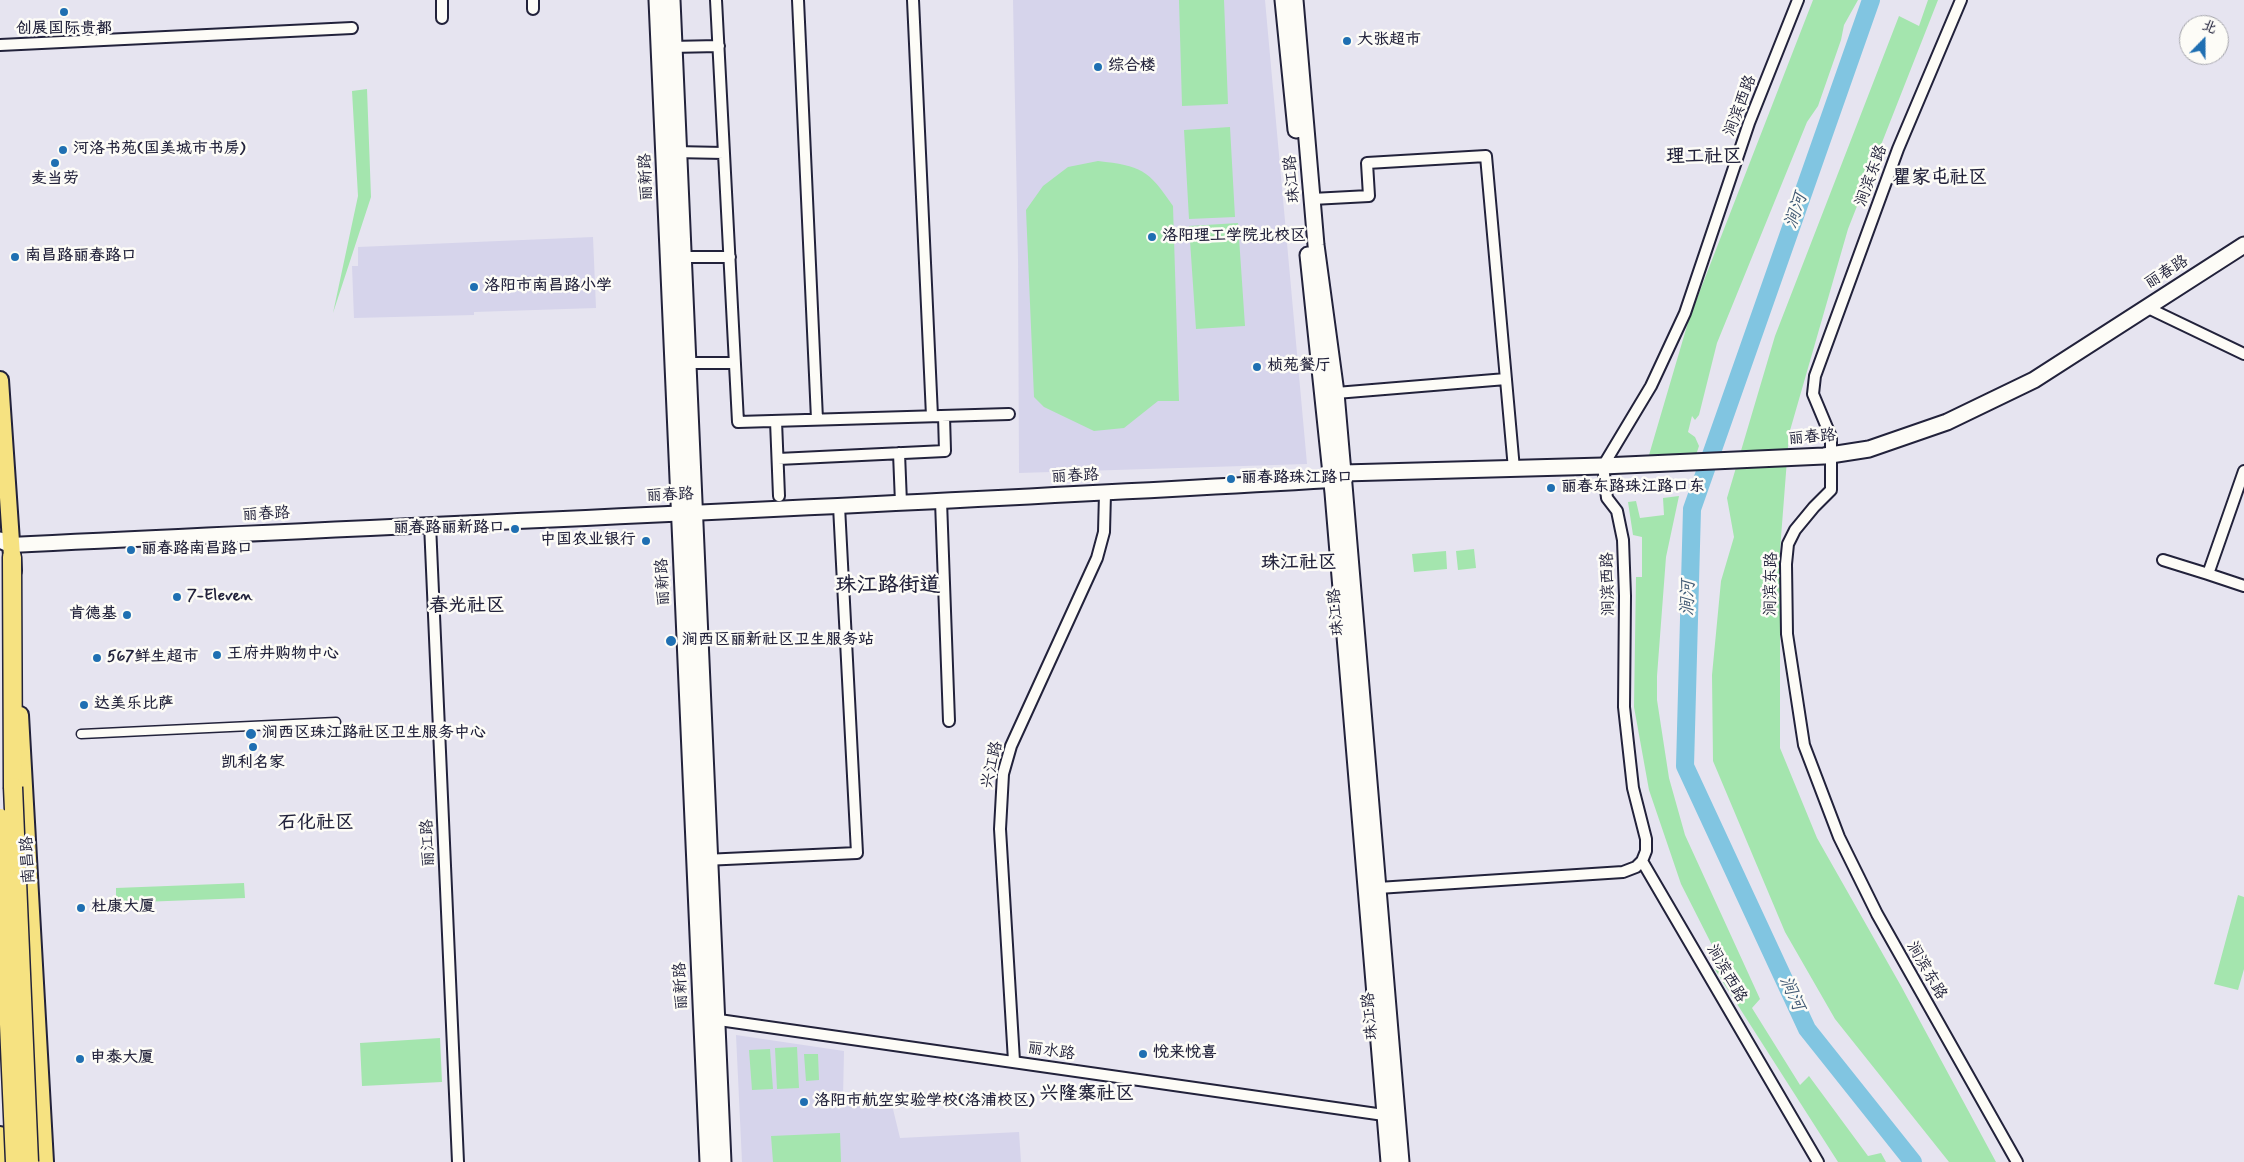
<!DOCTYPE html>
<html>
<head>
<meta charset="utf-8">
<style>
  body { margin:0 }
  #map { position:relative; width:2244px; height:1162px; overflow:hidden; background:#e6e4f0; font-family:Mynerve,"LXGW WenKai TC",sans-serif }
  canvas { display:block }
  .north { position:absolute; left:2179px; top:15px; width:50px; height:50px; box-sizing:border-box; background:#fdfcf7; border:1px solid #a5a5ac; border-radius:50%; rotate:22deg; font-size:14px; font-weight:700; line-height:20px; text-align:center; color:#22223b }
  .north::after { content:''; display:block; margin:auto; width:18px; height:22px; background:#1f6fb2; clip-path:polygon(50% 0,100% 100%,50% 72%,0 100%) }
</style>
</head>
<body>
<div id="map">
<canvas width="2244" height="1162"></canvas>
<div class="north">北</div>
</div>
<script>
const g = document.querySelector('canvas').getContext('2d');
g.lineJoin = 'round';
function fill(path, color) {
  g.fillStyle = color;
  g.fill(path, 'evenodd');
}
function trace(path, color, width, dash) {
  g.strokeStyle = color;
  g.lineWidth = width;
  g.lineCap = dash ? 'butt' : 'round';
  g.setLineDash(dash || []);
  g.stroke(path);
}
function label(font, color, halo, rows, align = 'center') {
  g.font = font + ' Mynerve,"LXGW WenKai TC",sans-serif';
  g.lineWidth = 5;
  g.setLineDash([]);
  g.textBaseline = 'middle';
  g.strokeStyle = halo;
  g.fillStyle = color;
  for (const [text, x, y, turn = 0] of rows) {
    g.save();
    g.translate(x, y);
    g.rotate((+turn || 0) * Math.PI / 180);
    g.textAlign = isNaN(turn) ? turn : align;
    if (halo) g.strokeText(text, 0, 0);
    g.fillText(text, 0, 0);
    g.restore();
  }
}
const built = new Path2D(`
  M1013,0H1265L1307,464L1019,473L1018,260Z
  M593,237L596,308L474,312V315L354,318L352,266H358V247Z
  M736,1035L844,1051L843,1098L892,1105L900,1138L1019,1132L1021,1162H742Z`);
const green = new Path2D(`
  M1179,0H1224L1228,104L1182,106Z
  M1813,0H1858L1844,25L1841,40L1818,106L1807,122L1717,343L1699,415L1695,420L1692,416L1688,432L1695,437L1699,446L1696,455H1649L1689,319Z
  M1928,0H1938L1848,229L1789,434L1780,550V748L1817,838L1901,986L1996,1162H1949L1835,1019L1785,932L1713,761L1712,675L1721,581L1734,537L1727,498L1775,336L1899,16L1919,26Z
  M367,89L371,197L333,313L358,196L352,91Z
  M1230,127L1235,217L1189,219L1184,130Z
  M1098,161C1141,166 1148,169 1173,206L1179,401H1158L1124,428L1094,431L1044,407L1034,397L1026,210L1043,186L1068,167Z
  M1238,223L1245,326L1196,329L1189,226Z
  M1679,496L1666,557L1657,676V700L1669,778L1685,835L1760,999L1752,1008L1800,1085L1809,1076L1868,1156L1881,1153L1886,1162H1838L1714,968L1717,955L1681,884L1649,790L1634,707L1636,577H1642V537L1633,535L1628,502L1636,501L1640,518L1664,515L1663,498Z
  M1474,549L1476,568L1458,570L1456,551Z
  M1446,551L1447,569L1414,572L1412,554Z
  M244,883L245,898L116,903V888Z
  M2238,895L2244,897V969L2238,990L2214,984Z
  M440,1038L442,1082L362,1086L360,1043Z
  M797,1047L799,1088L777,1089L775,1048Z
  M770,1049L773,1089L752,1090L749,1050Z
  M804,1054H818L819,1080L806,1081Z
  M840,1133L841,1162H773L771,1136Z`);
const river = new Path2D(`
  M1871,0L1692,509L1685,766L1807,1029L1913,1162`);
const pedestrian = new Path2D(`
  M81,734L336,722`);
const minor = new Path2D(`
  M442,0V18
  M533,0V9
  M716,0L738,422L1009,414
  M798,0L817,419
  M913,0L932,416
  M1798,0L1749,123L1685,313L1651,386L1603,466L1607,498L1617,511L1623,540L1625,596L1624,707L1633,788L1646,839V851L1642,861L1818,1162
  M1961,0L1898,149L1815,376L1813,394L1831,437V490L1814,507L1795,530L1788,544L1786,564L1787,634L1804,745L1839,837L1877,914L2017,1162
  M0,45L352,28
  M670,47L719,46
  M674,152L724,153
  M1312,199L1369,196L1367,163L1486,156L1514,469
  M679,257H730
  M2146,307L2244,354
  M683,363H735
  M1336,393L1506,379
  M776,421L779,496
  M899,453L901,503
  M778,459L945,451L944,416
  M941,501L949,721
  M430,524L458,1162
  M2163,560L2208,574L2244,471
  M2208,574L2244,586
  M704,860L857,853L839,506
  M1378,888L1623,872L1636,867L1642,861
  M712,1019L1391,1116
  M1014,1061L1000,829L1003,774L1011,746L1097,558L1104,532L1105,493`);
const tertiary = new Path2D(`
  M11,545C451,523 891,506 1331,480`);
const secondary = new Path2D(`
  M657,0L708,1162
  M672,0L723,1162
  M1283,0L1296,130
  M1295,0L1316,245L1336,393L1343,473L1401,1162
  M1308,255L1333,493L1389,1162
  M1334,478L1343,473L1603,466L1824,456L1869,449L1947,422L2034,380L2244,245
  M0,540L11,545`);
const primary = new Path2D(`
  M0,380L13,571
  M20,715L45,1162
  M0,1135L15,1147L26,1148
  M0,1138L1,1162`);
const trunk = new Path2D(`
  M12,557L13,787`);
const trunkBridge = new Path2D(`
  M13,787L29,1162
  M0,818L15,1162`);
const markers = [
  [64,12,5,"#1f6fb2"],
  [1347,41,5,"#1f6fb2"],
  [1098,67,5,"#1f6fb2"],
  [63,150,5,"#1f6fb2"],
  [55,163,5,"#1f6fb2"],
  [1152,237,5,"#1f6fb2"],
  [15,257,5,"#1f6fb2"],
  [474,287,5,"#1f6fb2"],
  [1257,367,5,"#1f6fb2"],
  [1231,479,5,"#1f6fb2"],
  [1551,488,5,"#1f6fb2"],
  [515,529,5,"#1f6fb2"],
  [646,541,5,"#1f6fb2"],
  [131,550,5,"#1f6fb2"],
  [177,597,5,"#1f6fb2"],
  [127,615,5,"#1f6fb2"],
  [671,641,6,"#1f6fb2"],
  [217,655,5,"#1f6fb2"],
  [97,658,5,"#1f6fb2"],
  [84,705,5,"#1f6fb2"],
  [251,734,6,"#1f6fb2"],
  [253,747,5,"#1f6fb2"],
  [81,908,5,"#1f6fb2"],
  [1143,1054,5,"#1f6fb2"],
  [80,1059,5,"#1f6fb2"],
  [804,1102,5,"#1f6fb2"]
];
const poiNames = [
  ["创展国际贵都",64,30,"center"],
  ["大张超市",1357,41],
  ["综合楼",1108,67],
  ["河洛书苑(国美城市书房)",73,150],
  ["麦当劳",55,180,"center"],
  ["洛阳理工学院北校区",1162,237],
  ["南昌路丽春路口",25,257],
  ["洛阳市南昌路小学",484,287],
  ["桢苑餐厅",1267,367],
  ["丽春路珠江路口",1241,479],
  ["丽春东路珠江路口东",1561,488],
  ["丽春路丽新路口",505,529,"right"],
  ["中国农业银行",636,541,"right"],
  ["丽春路南昌路口",141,550],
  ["7-Eleven",187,597],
  ["肯德基",117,615,"right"],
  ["涧西区丽新社区卫生服务站",682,641],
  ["王府井购物中心",227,655],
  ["567鲜生超市",107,658],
  ["达美乐比萨",94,705],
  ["涧西区珠江路社区卫生服务中心",262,734],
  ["凯利名家",253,764,"center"],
  ["杜康大厦",91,908],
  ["悦来悦喜",1153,1054],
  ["申泰大厦",90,1059],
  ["洛阳市航空实验学校(洛浦校区)",814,1102]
];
const streetNames = [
  ["涧滨西路",1741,106,-69],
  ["涧滨东路",1872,176,-70],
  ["丽新路",647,177,-92],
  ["珠江路",1293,179,-95],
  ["丽春路",2167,273,-32],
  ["丽春路",1812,438,-5],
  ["丽春路",1075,477,-3],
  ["丽春路",670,496,-2],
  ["丽春路",266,515,-3],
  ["丽新路",664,582,-93],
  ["涧滨西路",1609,584,-91],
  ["涧滨东路",1772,584,-89],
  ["珠江路",1337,612,-95],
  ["兴江路",993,765,-77],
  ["丽江路",429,843,-92],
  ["南昌路",29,860,-93],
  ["涧滨东路",1926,971,60],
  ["涧滨西路",1726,974,60],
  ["丽新路",682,986,-93],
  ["珠江路",1371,1016,-95],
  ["丽水路",1051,1052,8]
];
const waterNames = [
  ["涧河",1797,211,-71],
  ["涧河",1689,598,-88],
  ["涧河",1791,994,65]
];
const quarterNames = [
  ["理工社区",1704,158],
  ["瞿家屯社区",1940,179],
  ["珠江社区",1299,564],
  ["春光社区",467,607],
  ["石化社区",316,824],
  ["兴隆寨社区",1087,1095]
];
const districtNames = [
  ["珠江路街道",888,587]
];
fill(built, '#d6d4eb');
fill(green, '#a4e5ae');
trace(river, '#81c5e1', 18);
trace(pedestrian, '#22223b', 11);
trace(minor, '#22223b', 14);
trace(tertiary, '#22223b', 18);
trace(secondary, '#22223b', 19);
trace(primary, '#22223b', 20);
trace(trunk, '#22223b', 21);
trace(pedestrian, '#fdfcf7', 8);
trace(minor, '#fdfcf7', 10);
trace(tertiary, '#fdfcf7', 14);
trace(secondary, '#fdfcf7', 15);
trace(primary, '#f6e281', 16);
trace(trunk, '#f6e281', 18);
trace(trunkBridge, '#22223b', 21, []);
trace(trunkBridge, '#f6e281', 18);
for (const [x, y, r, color] of markers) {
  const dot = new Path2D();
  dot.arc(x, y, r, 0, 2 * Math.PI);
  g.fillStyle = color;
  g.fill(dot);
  trace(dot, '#fdfcf7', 2);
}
label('bold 16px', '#22223b', '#fdfcf7', poiNames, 'left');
label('16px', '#22223b', '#fdfcf7', streetNames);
label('italic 18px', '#435b75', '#fdfcf7', waterNames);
label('bold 19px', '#22223b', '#fdfcf7', quarterNames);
label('bold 21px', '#22223b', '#fdfcf7', districtNames);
</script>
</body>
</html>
